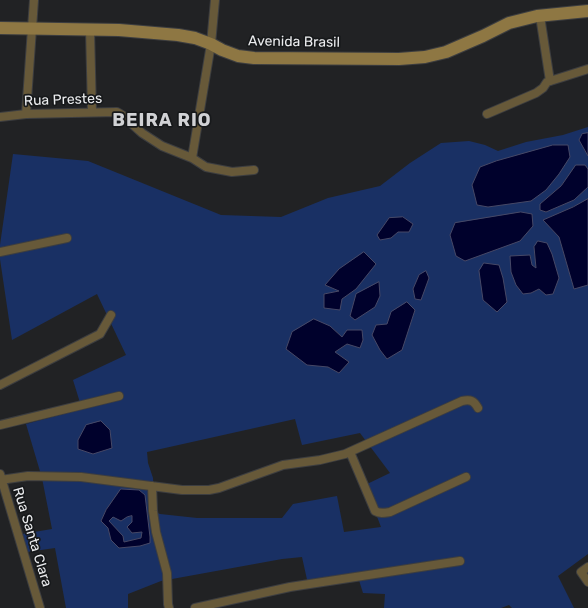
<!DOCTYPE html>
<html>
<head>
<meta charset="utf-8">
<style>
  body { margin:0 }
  canvas { display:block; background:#212224 }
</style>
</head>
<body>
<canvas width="588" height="608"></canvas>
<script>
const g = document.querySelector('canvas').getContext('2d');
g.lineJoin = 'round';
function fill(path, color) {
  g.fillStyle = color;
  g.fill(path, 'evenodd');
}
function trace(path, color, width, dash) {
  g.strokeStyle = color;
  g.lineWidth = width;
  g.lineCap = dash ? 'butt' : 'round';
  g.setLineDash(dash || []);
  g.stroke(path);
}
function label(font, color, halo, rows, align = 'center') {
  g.font = font + ' Rubik,sans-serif';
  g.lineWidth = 3.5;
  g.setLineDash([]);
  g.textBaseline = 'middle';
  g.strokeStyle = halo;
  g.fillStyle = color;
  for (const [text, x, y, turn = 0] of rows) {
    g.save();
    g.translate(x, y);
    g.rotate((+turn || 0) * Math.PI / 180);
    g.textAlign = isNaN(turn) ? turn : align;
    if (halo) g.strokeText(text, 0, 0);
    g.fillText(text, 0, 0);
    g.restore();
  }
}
const green = new Path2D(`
  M588,127V133L582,134L579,140L588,156V169L585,165H576L561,186L540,204V210L546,212L574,200L588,187V199L573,207L544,220L559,237L574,289L588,285V554L558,576L574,608H512L509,605L501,608H384L385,594L363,593L358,577L308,584L302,557L282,559L161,581L128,594V608H66L55,548L27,552L22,534L52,529L42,478L26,424L82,409L73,380L126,355L97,294L12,340L0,259V245L13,154L88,161L221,215L281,217L328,198L380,186L410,163L441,143L469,141L485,145L498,151L526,142L563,135ZM534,247L546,295L539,289L531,293L530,255L532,265L536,269ZM325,285L356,289L342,299L324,294L339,291ZM330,326L342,337L347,344L334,352L349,362L339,373L328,367ZM295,419L302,445L360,433L390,473L365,485L381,527L344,532L337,496L293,504L282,518H197L160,514L155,512L153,478L148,463L147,452ZM121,489L145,495L150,537L149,543L119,548L111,540L108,528L101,521L106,510Z
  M113,516H132V522L142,532L141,538L124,542L109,521Z`);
const water = new Path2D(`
  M588,133V156L579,140L582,134Z
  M553,145H568L570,157L559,174L546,190L531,201L488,207L477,205L472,185L480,167L496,161Z
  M576,165H585L588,169V187L574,200L546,212L540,210V204L561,186Z
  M588,199V285L574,289L559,237L543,220L573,207Z
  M521,212L532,214L533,226L520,241L465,261L456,256L450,235L455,223Z
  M403,217L413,224L409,232H398L391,238L380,240L377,235L389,218Z
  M538,241L547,243L552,254L559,278L553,294L546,295L539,289L531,293L523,294L516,285L511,272L510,256L530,255L532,265L536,268L534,247Z
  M364,252L376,264L356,289L342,299L340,310L324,308V294L339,291L325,285L339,269Z
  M484,263L499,265L503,278L507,302L497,312L483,300L479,271Z
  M426,271L429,278L421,300L415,299L413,289L419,275Z
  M379,282L380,296L375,307L355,320L350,316L356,294Z
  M407,302L415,310L402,350L387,359L380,350L372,335L376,325L387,324L391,312Z
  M314,319L330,326L342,337L347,330H362L363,340L360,348L347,344L335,352L349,362L339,373L328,367L307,365L286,349L292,332Z
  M101,421L110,430L112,448L93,454L78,449V440L86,425Z
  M121,489L139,490L145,495L150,537V543L140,546L119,548L111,540L108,528L101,521L106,510ZM132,516V522L127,527L132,533L142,532L141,538L124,542L123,536L109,521L113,517L121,521L127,517Z`);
const street = new Path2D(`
  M540,16L550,81
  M90,30L92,112
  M26,114L34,0
  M487,114L536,93L543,88L547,82L588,69
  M0,117L26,114L117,112L122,115L142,133L162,146L192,158L206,167L232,172L254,170
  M192,158L211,44L215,0
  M0,252L67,238
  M0,385L100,334L111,315
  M0,425L119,396
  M350,452L375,511C380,514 384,513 390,512L466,477
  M0,474L40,608
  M0,480L28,476L81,477L182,490H209L219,488L283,465L320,460L345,454L462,401C471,399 474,401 478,408
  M152,486L153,511L156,532L167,573L168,604L169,608
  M588,567L581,572L588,582
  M195,608L290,587L460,561`);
const secondary = new Path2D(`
  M0,28L119,30L178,35L195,38L211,44L222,50L238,56L254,58L399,59L425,57L446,52L483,36L509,23L537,16L588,11`);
const streetNames = [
  ["Avenida Brasil",294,42,1],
  ["Rua Prestes",63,100,-2],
  ["Rua Santa Clara",32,537,73]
];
const districtNames = [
  ["BEIRA RIO",162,121]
];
fill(green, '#193064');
fill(water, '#00012c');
trace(water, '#464866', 1);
trace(street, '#3d3e40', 10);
trace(secondary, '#3d3e40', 14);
trace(street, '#675939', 8);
trace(secondary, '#8e7743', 12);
label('14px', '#ebecee', '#17191b', streetNames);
g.letterSpacing = '1px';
label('bold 18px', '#d1d2d5', '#17191b', districtNames);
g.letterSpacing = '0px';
</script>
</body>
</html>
